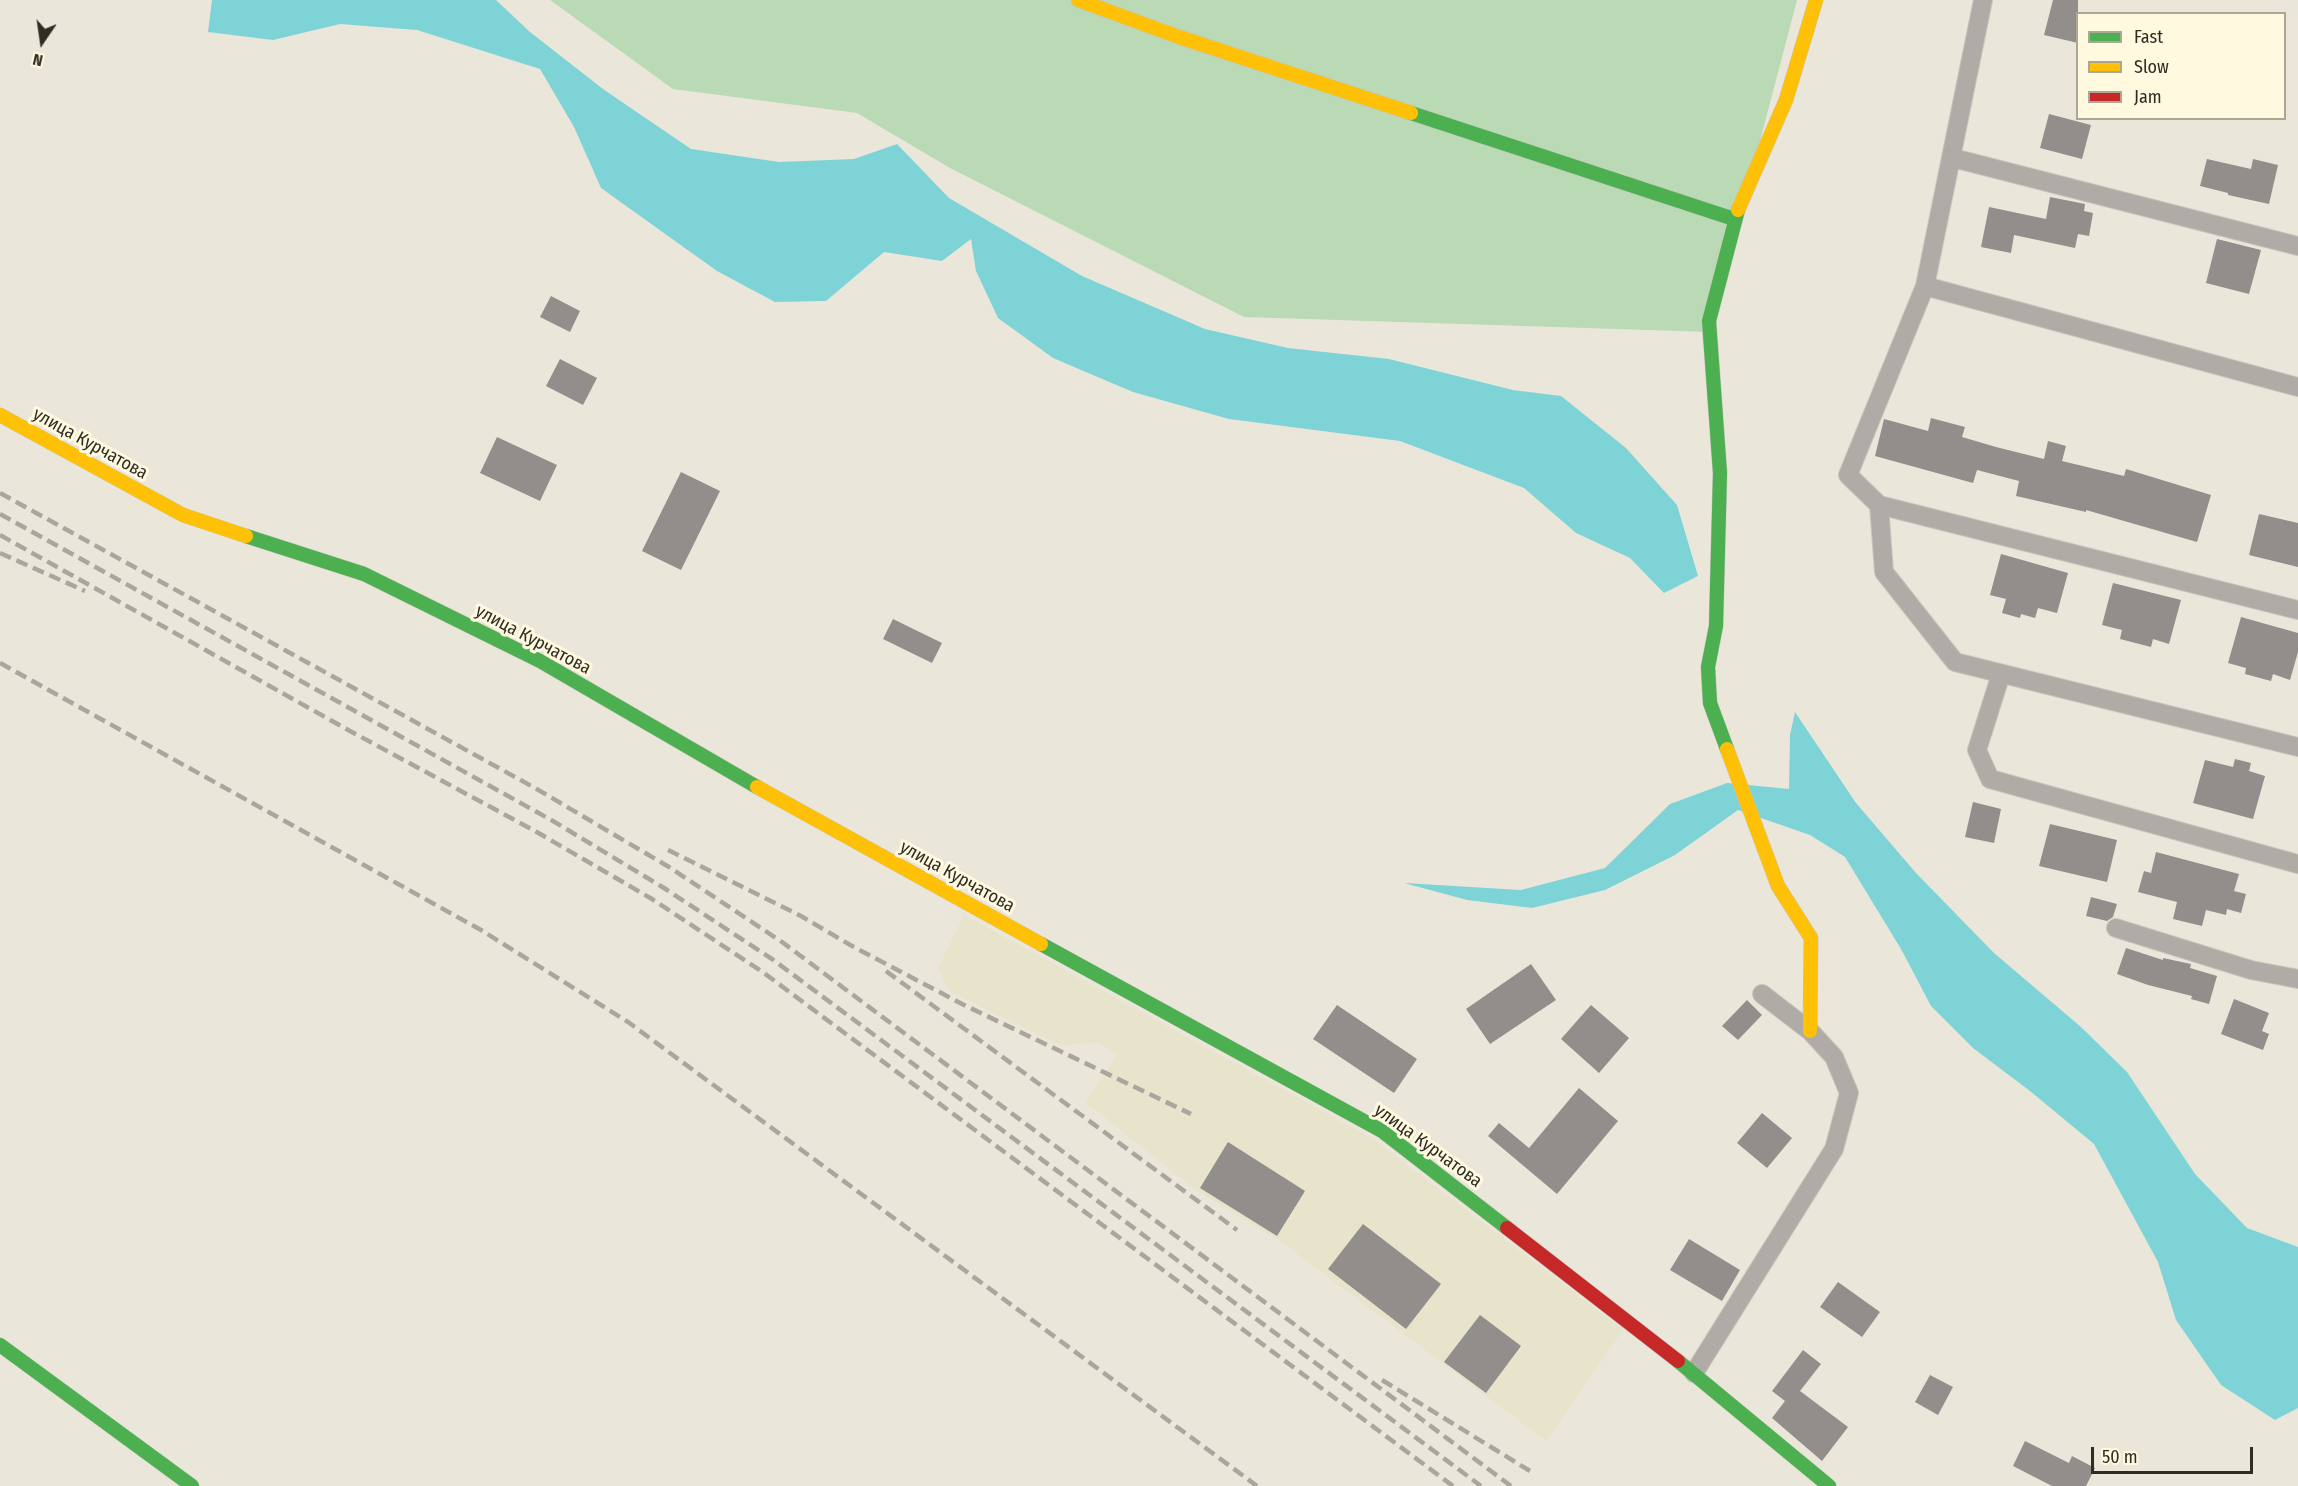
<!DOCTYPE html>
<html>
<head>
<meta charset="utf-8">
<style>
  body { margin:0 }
  #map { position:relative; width:2298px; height:1486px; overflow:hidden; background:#eae7da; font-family:"Fira Sans Condensed",sans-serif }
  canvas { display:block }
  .legend { position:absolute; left:2076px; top:12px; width:210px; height:108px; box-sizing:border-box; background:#fff9e0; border:2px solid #aba794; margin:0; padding:8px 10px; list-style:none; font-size:18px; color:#2e2c23 }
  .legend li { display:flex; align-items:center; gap:12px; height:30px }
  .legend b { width:30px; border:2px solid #aba794 }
  .north { position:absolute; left:12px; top:12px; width:60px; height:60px; -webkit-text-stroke:4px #fff9e0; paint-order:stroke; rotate:193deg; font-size:16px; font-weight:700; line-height:24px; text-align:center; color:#2e2c23 }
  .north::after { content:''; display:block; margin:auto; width:21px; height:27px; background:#2e2c23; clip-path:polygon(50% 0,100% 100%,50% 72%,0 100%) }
  .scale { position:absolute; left:2091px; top:1447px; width:162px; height:27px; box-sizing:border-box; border:3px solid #2e2c23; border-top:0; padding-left:8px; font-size:18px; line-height:21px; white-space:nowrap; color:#2e2c23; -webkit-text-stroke:4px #fff9e0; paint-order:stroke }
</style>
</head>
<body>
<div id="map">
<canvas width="2298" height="1486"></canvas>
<ul class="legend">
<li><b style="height:8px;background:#4caf50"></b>Fast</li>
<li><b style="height:8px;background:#ffc107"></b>Slow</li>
<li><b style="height:8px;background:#c62828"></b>Jam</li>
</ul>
<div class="north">N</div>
<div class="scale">50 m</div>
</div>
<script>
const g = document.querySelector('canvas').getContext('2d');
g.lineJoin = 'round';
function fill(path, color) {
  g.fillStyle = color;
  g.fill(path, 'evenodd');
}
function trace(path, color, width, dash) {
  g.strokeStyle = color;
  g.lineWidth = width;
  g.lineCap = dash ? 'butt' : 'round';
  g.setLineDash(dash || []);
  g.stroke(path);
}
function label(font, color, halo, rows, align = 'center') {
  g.font = font + ' "Fira Sans Condensed",sans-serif';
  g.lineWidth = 6;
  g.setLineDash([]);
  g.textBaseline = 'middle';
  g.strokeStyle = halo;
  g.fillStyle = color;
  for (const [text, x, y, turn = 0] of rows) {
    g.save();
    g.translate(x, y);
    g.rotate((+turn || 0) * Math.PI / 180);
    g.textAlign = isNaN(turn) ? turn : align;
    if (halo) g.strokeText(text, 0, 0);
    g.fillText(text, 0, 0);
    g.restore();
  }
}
const built = new Path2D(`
  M964,915L1375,1140L1623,1330L1546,1441L1277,1239L1197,1191L1085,1102L1117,1055L1098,1042L1061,1046L948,990L938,968Z`);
const green = new Path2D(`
  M550,0H1797L1710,332L1244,317L950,168L857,113L673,89Z`);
const water = new Path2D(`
  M212,0H496L530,32L603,89L691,149L779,162L854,159L897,144L949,198L1082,276L1205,329L1288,348L1389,359L1513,390L1561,396L1626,448L1677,505L1698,576L1664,593L1630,558L1576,533L1524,488L1400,441L1229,419L1133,392L1053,358L998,318L976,271L971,239L942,261L884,252L826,301L775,302L717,271L601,188L574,127L540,69L417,30L340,24L273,40L208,32Z
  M1795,712L1856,803L1916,873L1994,953L2081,1027L2127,1072L2195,1174L2247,1228L2298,1247V1408L2275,1420L2221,1385L2176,1320L2158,1262L2094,1144L2030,1091L1973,1048L1931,1006L1901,949L1845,857L1810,835L1738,810L1675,855L1605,890L1532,908L1467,900L1404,883L1521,890L1605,868L1670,804L1727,783L1789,789L1790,735Z`);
const building = new Path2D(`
  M2053,0H2078V43L2044,35Z
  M2049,114L2091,125L2082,159L2040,148Z
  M2207,159L2251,169L2253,159L2278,165L2269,204L2228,195V193L2200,186Z
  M2050,197L2085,204L2084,211L2093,213L2089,236L2078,234L2075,248L2014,235L2011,253L1981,247L1989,207L2046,219Z
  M2217,239L2261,250L2249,294L2206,283Z
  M551,296L580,311L570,332L540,317Z
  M560,359L597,378L583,405L546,386Z
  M1931,418L1965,427L1962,437L1996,447L2044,459L2048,441L2066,446L2062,461L2124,476L2126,469L2211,495L2197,542L2086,510V512L2016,496L2019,481L1977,470L1973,483L1875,456L1884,419L1928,431Z
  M497,437L557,465L540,501L480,473Z
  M681,472L720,491L681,570L642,551Z
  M2259,514L2298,523V567L2249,555Z
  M2001,554L2068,573L2057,613L2038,608L2035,618L2021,614L2020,618L2002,613L2006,599L1990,595Z
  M2113,583L2181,600L2169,644L2153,639L2151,647L2120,639L2122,630L2102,625Z
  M2241,617L2298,633V652L2290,680L2273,674L2271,681L2245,674L2246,668L2228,663Z
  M893,619L942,643L932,663L883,639Z
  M2235,759L2251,763L2249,771L2265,776L2253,819L2193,803L2205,760L2233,767Z
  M1973,802L2001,809L1994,843L1965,837Z
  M2050,824L2117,840L2107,882L2039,866Z
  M2156,852L2239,874L2234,891L2246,894L2241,913L2227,909L2226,915L2206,910L2202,926L2173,919L2177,902L2138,892L2144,871L2151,873Z
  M2091,897L2117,904L2113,917L2107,921L2086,916Z
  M2126,948L2163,960V958L2191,964L2190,968L2217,976L2209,1004L2191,999L2192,996L2148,985L2117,974Z
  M1531,964L1556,1000L1490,1044L1466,1009Z
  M2234,999L2269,1013L2262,1031L2269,1034L2263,1050L2221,1034Z
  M1747,1000L1762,1015L1738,1040L1722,1026Z
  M1337,1005L1417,1059L1394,1093L1313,1039Z
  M1591,1005L1629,1038L1599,1073L1561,1039Z
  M1579,1088L1618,1121L1557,1194L1488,1136L1499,1123L1529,1148Z
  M1762,1113L1792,1138L1767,1168L1737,1143Z
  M1228,1142L1305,1191L1277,1236L1200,1188Z
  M1363,1224L1441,1284L1406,1329L1328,1269Z
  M1689,1239L1740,1270L1722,1301L1670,1270Z
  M1838,1282L1880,1312L1862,1337L1820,1307Z
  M1480,1315L1521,1346L1486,1393L1444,1362Z
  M1803,1350L1821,1364L1800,1391L1848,1427L1822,1461L1772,1418L1785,1401L1772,1391Z
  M1930,1375L1953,1387L1938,1415L1915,1402Z
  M2025,1441L2069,1463L2072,1456L2095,1468L2086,1486H2052L2013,1466Z`);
const street = new Path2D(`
  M1983,0L1925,286L1848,475L1879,505L2298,610
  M1953,158L2298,246
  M1925,286L2298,387
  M1879,505L1884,572L1955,662L2298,747
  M2001,674L1977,750L1990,779L2298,864
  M2116,928L2251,970L2298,979
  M1694,1373L1834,1149L1849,1093L1834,1057L1810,1031L1762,994`);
const fast = new Path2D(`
  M1411,113L1734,219
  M246,536L364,574L540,661L757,787
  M1727,749L1710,703L1708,667L1716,626L1720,473L1709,321L1738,210
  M1041,944L1382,1131L1507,1228
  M0,1345L192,1486
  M1678,1361L1829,1486`);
const slow = new Path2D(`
  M1078,0L1179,37L1411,113
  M1738,210L1786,100L1816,0
  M0,415L183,515L246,536
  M1727,749L1778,886L1811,938L1810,1031
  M757,787L1041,944`);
const jam = new Path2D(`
  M1507,1228L1678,1361`);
const rail = new Path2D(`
  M0,493L535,788L669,867L782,942L1511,1486
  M0,514L553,821L664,888L772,959L1481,1486
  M0,535L350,731L535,831L652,899L764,973L1453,1486
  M0,553L85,591
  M0,663L481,930L628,1022L1257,1486
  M668,850L801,916L852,946L964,1005L1191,1114
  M886,971L1237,1230
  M1382,1380L1530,1471`);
const streetNames = [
  ["улица Курчатова",90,444,29],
  ["улица Курчатова",533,640,28],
  ["улица Курчатова",957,877,29],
  ["улица Курчатова",1428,1146,36]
];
fill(built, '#e8e3cb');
fill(green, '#bad9b5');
fill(water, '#7ed3d7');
fill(building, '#918e8b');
trace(street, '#c7c5bb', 20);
trace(fast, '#c7c5bb', 15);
trace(slow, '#c7c5bb', 15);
trace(jam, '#c7c5bb', 15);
trace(street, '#afaca7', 18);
trace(fast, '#4caf50', 14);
trace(slow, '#ffc107', 14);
trace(jam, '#c62828', 14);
trace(rail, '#a9a69e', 4.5, [12, 6]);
label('18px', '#2e2c23', '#fff9e0', streetNames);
</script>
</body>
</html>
